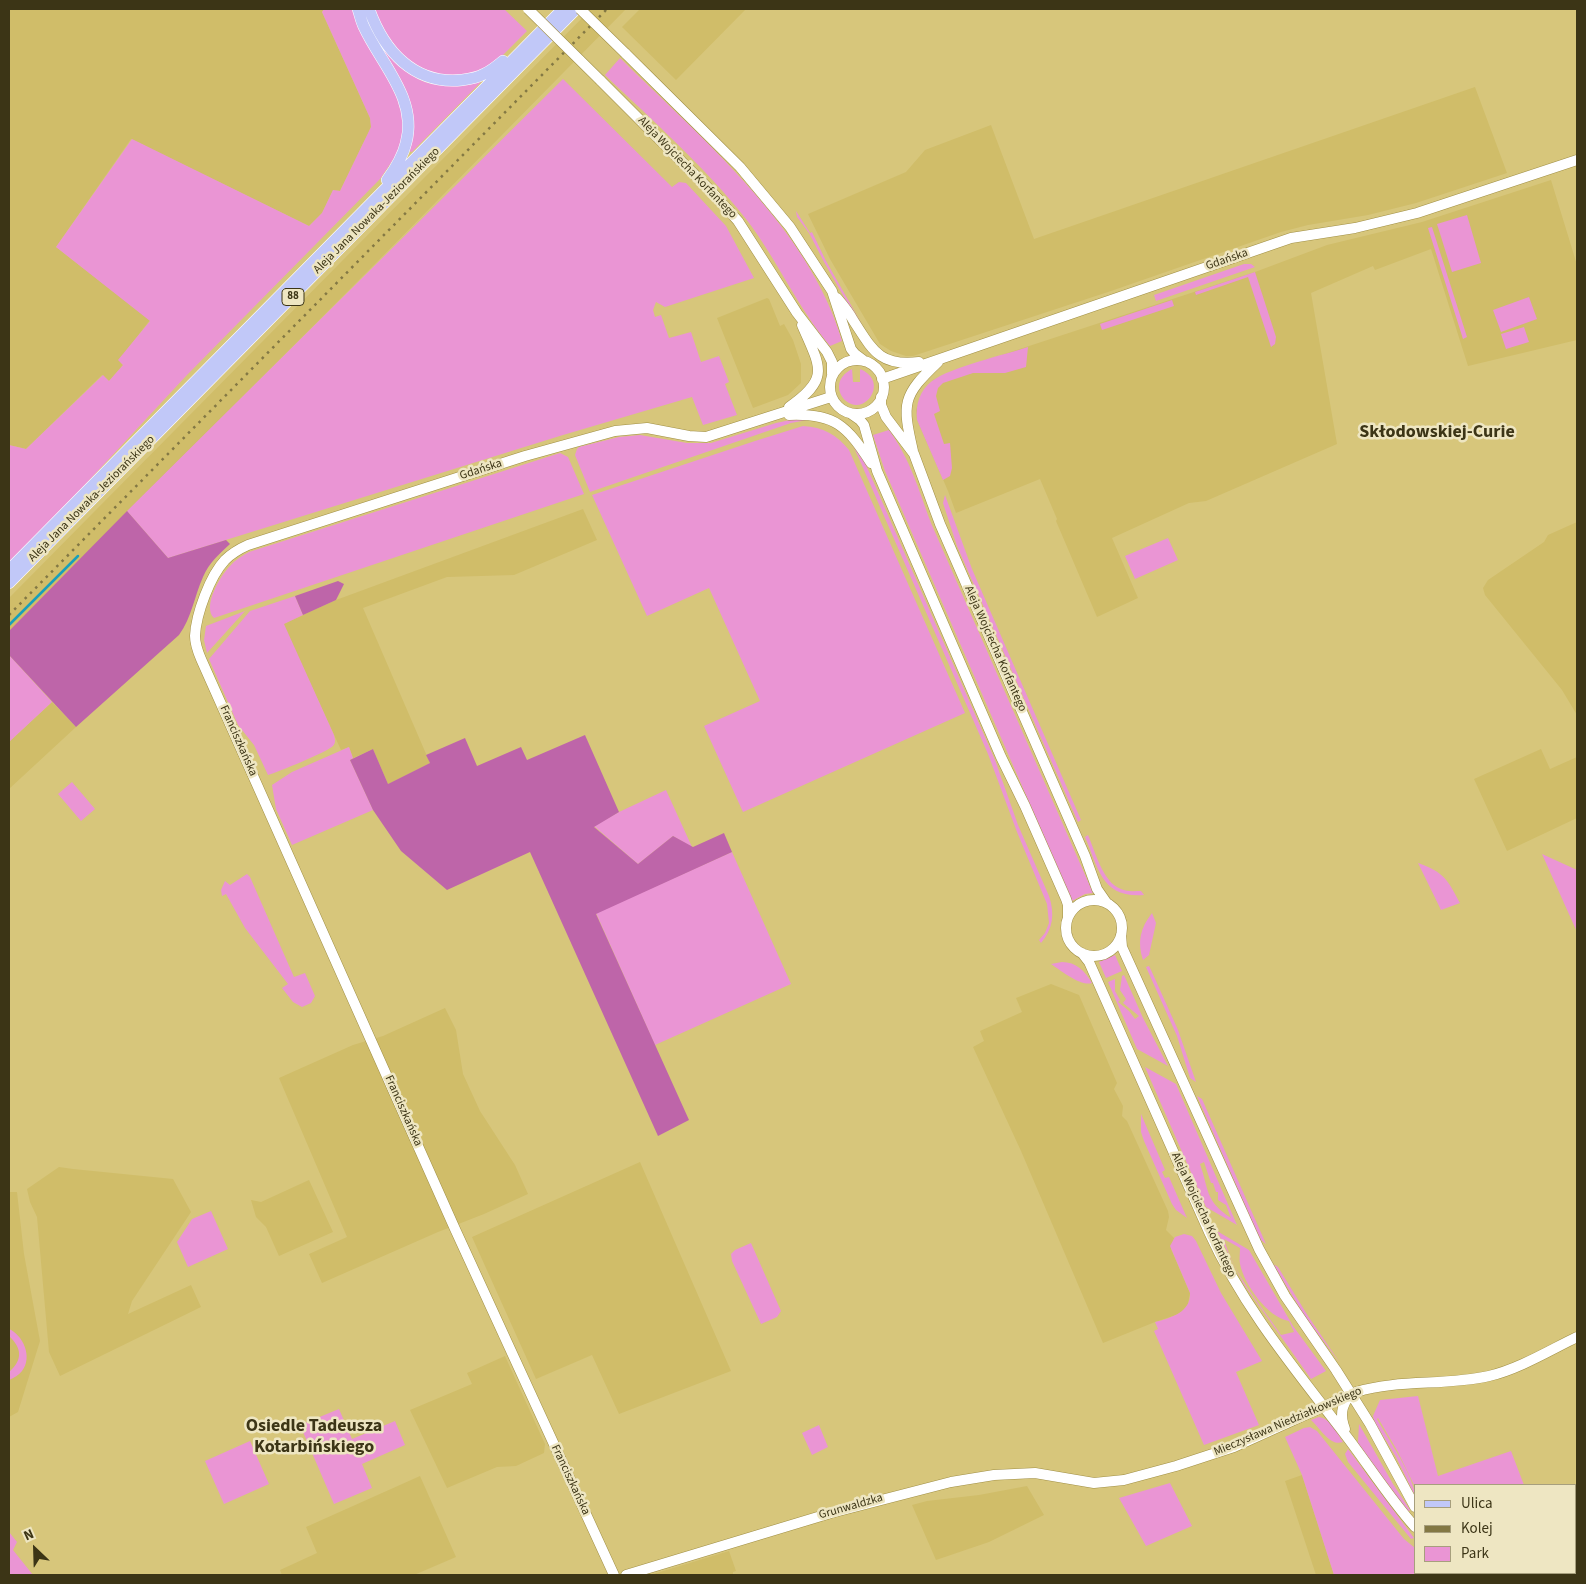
<!DOCTYPE html>
<html>
<head>
<meta charset="utf-8">
<style>
  body { margin:0 }
  #map { position:relative; width:1586px; height:1584px; overflow:hidden; background:#d7c67b; font-family:"Source Sans 3",sans-serif }
  canvas { display:block }
  .frame { position:absolute; inset:0; border:10px solid #3c3516; pointer-events:none }
  .legend { position:absolute; left:1414px; top:1484px; width:162px; height:90px; box-sizing:border-box; background:#eee6c2; border:1px solid #a79f7d; margin:0; padding:6px 9px; list-style:none; font-size:15px; color:#3c3516 }
  .legend li { display:flex; align-items:center; gap:10px; height:25px }
  .legend b { width:25px; border:1px solid #a79f7d }
  .north { position:absolute; left:10px; top:1524px; width:50px; height:50px; -webkit-text-stroke:4px #eee6c2; paint-order:stroke; rotate:336deg; font-size:14px; font-weight:700; line-height:20px; text-align:center; color:#3c3516 }
  .north::after { content:''; display:block; margin:auto; width:18px; height:22px; background:#3c3516; clip-path:polygon(50% 0,100% 100%,50% 72%,0 100%) }
</style>
</head>
<body>
<div id="map">
<canvas width="1586" height="1584"></canvas>
<div class="frame"></div>
<ul class="legend">
<li><b style="height:6px;background:#c1c8f8"></b>Ulica</li>
<li><b style="height:6px;background:#837844"></b>Kolej</li>
<li><b style="height:14px;background:#ea95d4"></b>Park</li>
</ul>
<div class="north">N</div>
</div>
<script>
const g = document.querySelector('canvas').getContext('2d');
g.lineJoin = 'round';
function fill(path, color) {
  g.fillStyle = color;
  g.fill(path, 'evenodd');
}
function trace(path, color, width, dash) {
  g.strokeStyle = color;
  g.lineWidth = width;
  g.lineCap = dash ? 'butt' : 'round';
  g.setLineDash(dash || []);
  g.stroke(path);
}
function label(font, color, halo, rows, align = 'center') {
  g.font = font + ' "Source Sans 3",sans-serif';
  g.lineWidth = 5;
  g.setLineDash([]);
  g.textBaseline = 'middle';
  g.strokeStyle = halo;
  g.fillStyle = color;
  for (const [text, x, y, turn = 0] of rows) {
    g.save();
    g.translate(x, y);
    g.rotate((+turn || 0) * Math.PI / 180);
    g.textAlign = isNaN(turn) ? turn : align;
    if (halo) g.strokeText(text, 0, 0);
    g.fillText(text, 0, 0);
    g.restore();
  }
}
const built = new Path2D(`
  M9,9H324L322,12L370,118L371,127L340,191L333,190L322,213L309,226L131,139L56,247L150,320L119,360L123,365L109,381L102,375L26,449L9,445Z
  M591,9H626L376,263L9,631V598Z
  M640,9H746L676,80L622,27Z
  M1475,87L1507,173L1416,203L1368,215L1308,225L1281,232L1111,291L913,356H906L891,351L880,344L830,259L808,214L906,172L925,150L991,125L1034,239Z
  M1551,180L1577,265V340L1468,366L1431,249L1375,270L1373,266L1311,293L1337,444L1206,501L1189,503L1112,538L1138,598L1097,617L1056,521L1057,519L1040,479L956,513L948,491L917,420L916,410L921,396L933,380L965,367L1255,272L1327,245L1422,222Z
  M767,298L769,299L780,326L784,324L793,340L801,364V383L788,395L753,408L717,318Z
  M583,509L597,540L514,575L447,577L363,608L430,763L388,784L373,749L353,758L349,747L341,750L283,624L336,600Z
  M1577,522V715L1562,690L1485,595L1483,588L1488,580L1544,542L1548,535Z
  M52,702L76,727L9,789V742Z
  M1541,749L1550,769L1577,757V818L1507,851L1474,779Z
  M1051,984L1079,995L1117,1083L1114,1089L1123,1106L1122,1116L1127,1121L1168,1211L1169,1217L1166,1230L1174,1238L1171,1249L1190,1293L1188,1304L1183,1311L1176,1315L1155,1322L1103,1343L1021,1151L973,1047L984,1041L980,1031L1022,1012L1016,998Z
  M445,1008L456,1030L463,1074L480,1111L515,1165L528,1194L484,1214L438,1232L322,1283L309,1254L347,1237L279,1078L353,1045L383,1036Z
  M640,1162L731,1371L619,1414L592,1355L536,1379L472,1237Z
  M59,1167L73,1169L173,1179L191,1212L132,1301L128,1314L191,1285L201,1307L60,1376L49,1352L37,1217L30,1202L27,1189Z
  M309,1180L333,1232L279,1256L266,1227L256,1217L251,1200L261,1202Z
  M9,1192H17L24,1254L40,1341L18,1412L9,1417Z
  M505,1356L545,1444L544,1453L516,1466L497,1467L447,1488L410,1410L472,1384L467,1373Z
  M1302,1475L1334,1575H1316L1285,1481Z
  M420,1476L456,1557L414,1575H282L280,1570L317,1553L306,1527Z
  M1027,1486L1044,1515L989,1542L936,1560L912,1505L927,1501L979,1495Z
  M729,1551L736,1571L733,1572V1575H650Z`);
const green = new Path2D(`
  M324,9H353L393,85L404,119L401,148L380,179L186,376L82,488L9,563V445L26,449L103,375L109,381L123,365L118,360L150,321L56,247L132,139L309,226L322,213L333,190L340,191L371,127L370,118L322,12Z
  M365,9C370,36 406,82 435,84C450,85 467,80 481,82L412,152L409,151L412,138L413,122L368,26Z
  M373,9H504L527,31L499,59L481,71L461,76L427,74L402,56L382,28Z
  M620,58C701,138 810,229 842,341L830,346C797,307 777,259 746,219C705,167 653,121 605,75Z
  M563,79L672,187L679,182L686,183L726,226L754,278L665,307L656,302L653,310L655,317L661,315L669,338L691,332L701,362L719,356L729,382L725,384L737,415L703,425L692,397L563,435L168,558L127,511Z
  M796,211L810,233L812,232L826,261L864,328L863,330L824,262L809,233L797,217Z
  M1467,215L1481,263L1452,272L1437,224Z
  M1432,227L1467,337L1463,339L1428,228Z
  M1244,264H1251L1255,267L1156,301L1154,295Z
  M1255,272L1276,337L1275,344L1271,347L1248,277L1196,295L1195,292Z
  M1529,297L1537,319L1501,332L1493,310Z
  M1172,300L1174,306L1102,330L1100,324Z
  M1524,327L1529,342L1506,349L1501,334Z
  M1028,347L1026,367L1005,373H973L943,383L938,388L936,396L940,411L934,414L944,444L950,443L952,468L950,476L943,480L917,420C915,405 920,390 932,381C951,367 1004,355 1028,347Z
  M852,369L853,382H860V369C890,381 865,417 846,401C842,398 839,392 839,387C839,378 845,373 852,369Z
  M795,419L807,420L791,423L590,492L575,455L577,449L579,447L619,437L640,435L687,443H711L776,423Z
  M803,426C823,427 837,435 849,450L965,713L743,812L704,726L760,701L709,588L647,616L592,495L755,441Z
  M889,430C911,461 918,488 931,523L1093,893L1085,894L1072,901L885,471L873,435Z
  M853,445L861,455L870,474L995,760L1018,825L1049,896C1055,914 1053,929 1041,943L1039,940L1045,933L1049,923L1047,904L1017,832L988,754Z
  M560,453L568,457L584,494L214,618C202,607 220,576 230,566C235,560 242,556 249,552Z
  M945,495L972,569L1081,820L1078,822L957,546L943,503Z
  M1168,538L1178,560L1135,579L1125,556Z
  M295,596L303,615L284,624L334,735C335,739 336,743 333,746C327,752 278,772 268,775L254,745L238,725L209,659L250,611Z
  M245,611L207,653L204,640L206,626Z
  M9,655L52,702L9,742Z
  M349,747L353,758L350,760L373,810L292,845L276,809L272,785L292,772Z
  M72,782L95,809L81,821L58,794Z
  M666,790L692,847L673,836L638,864L594,826L619,812Z
  M1088,835C1095,851 1103,883 1121,889C1127,892 1134,891 1141,891L1144,895C1101,898 1099,869 1085,837Z
  M732,852L791,984L655,1045L596,913Z
  M1542,854L1577,870V932Z
  M1418,863C1445,873 1447,879 1460,903L1441,910Z
  M247,874L250,877L294,977L305,973L315,996L311,1003L302,1007L293,1002L282,988L288,984L245,928L226,894L222,896L221,890L225,881L230,885Z
  M1152,913L1156,923L1149,955L1143,960C1137,943 1140,928 1152,913Z
  M1115,955L1122,971L1106,978L1099,962Z
  M1062,962C1076,962 1085,971 1092,983C1081,987 1060,970 1051,964Z
  M1149,966L1151,970L1178,1030L1196,1082L1190,1078L1177,1036L1146,967Z
  M1124,975L1143,1018L1168,1066L1137,1049L1108,982L1115,979V991L1120,1000L1118,1002L1129,1011L1135,1019L1139,1016L1123,1003L1126,999L1120,990L1122,976Z
  M1145,1067L1176,1084L1237,1225L1206,1207ZM1204,1162L1211,1183H1213L1216,1192H1218V1200L1226,1205L1231,1218C1205,1201 1209,1190 1200,1164Z
  M1197,1096L1202,1099L1266,1244L1261,1240L1255,1228Z
  M1141,1114L1165,1170L1162,1172L1165,1178L1169,1177L1187,1218L1176,1210L1172,1204L1144,1141L1141,1132Z
  M211,1211L228,1249L188,1267L177,1242L192,1219Z
  M1217,1231L1249,1250L1293,1326L1326,1371L1311,1379L1243,1283ZM1224,1239L1240,1248C1240,1254 1239,1259 1240,1264C1244,1284 1268,1318 1289,1321L1294,1332L1281,1335C1260,1303 1234,1276 1224,1239Z
  M1184,1234L1192,1236L1196,1241L1221,1293L1262,1361L1236,1372L1259,1425L1204,1445L1154,1331L1158,1329L1155,1322C1171,1318 1191,1312 1190,1293L1170,1246L1175,1237Z
  M751,1243L781,1311L777,1317L761,1324L732,1261L731,1254L735,1250Z
  M1273,1264L1278,1267L1308,1316L1340,1363L1306,1318Z
  M9,1329C23,1335 33,1357 22,1371C19,1375 14,1378 9,1380V1372C23,1360 22,1348 9,1336Z
  M1418,1396L1438,1476L1511,1451L1524,1485H1415V1487L1398,1452L1378,1418L1377,1419C1387,1437 1415,1478 1415,1496L1396,1457L1374,1421L1373,1416L1380,1400Z
  M339,1409L352,1439L395,1421L405,1445L362,1464L372,1488L334,1504L300,1425Z
  M1319,1417C1331,1419 1337,1433 1343,1442C1330,1447 1320,1428 1311,1420Z
  M1359,1424L1393,1484L1410,1510L1408,1512L1357,1443L1358,1442Z
  M819,1425L828,1447L812,1455L802,1433Z
  M1310,1427L1317,1431L1404,1539L1415,1548V1573H1438L1440,1575H1334L1302,1475L1285,1437L1304,1428Z
  M250,1441L269,1484L224,1504L205,1461Z
  M1348,1449L1414,1538L1411,1539L1348,1462L1345,1454Z
  M1170,1483L1192,1526L1146,1546L1119,1498Z
  M9,1532L17,1542L13,1550L33,1575H9Z
  M1577,1545V1575H1449L1456,1573H1575V1546Z`);
const forest = new Path2D(`
  M127,511L168,558L226,540L230,544C219,554 209,563 203,577C194,597 192,617 179,635L76,727L9,655V631Z
  M338,581L344,584L336,600L303,615L295,596Z
  M585,735L619,812L594,827L638,864L673,836L693,847L724,833L732,852L596,914L689,1120L658,1136L530,852L447,890L401,851L373,810L350,760L373,749L388,784L430,763L426,755L465,738L477,766L521,747L527,760Z`);
const stream = new Path2D(`
  M9,625L78,556`);
const secondary = new Path2D(`
  M625,53L740,167L790,227L832,291L851,349L855,354L863,360
  M600,80L711,191L738,221L797,313L827,352L832,362V374
  M837,298C843,305 849,312 853,320C872,349 879,367 919,362
  M830 387a27 27 0 1 1 54 0a27 27 0 1 1-54 0Z
  M882,379L1291,238L1355,228L1417,213L1577,160
  M881,397V405L886,417L914,454L940,524L1085,856L1097,889L1106,902
  M789,407C831,378 820,367 802,325
  M850,413L860,420L864,425L877,471L1001,757L1025,806L1066,899L1068,905V917
  M789,415C835,413 847,426 871,463
  M913,451C902,403 902,396 938,362
  M1066 928a28 28 0 1 1 56 0a28 28 0 1 1-56 0Z
  M1121,935L1122,947L1132,969L1259,1249L1285,1296L1336,1370L1370,1424L1415,1507
  M1082,953L1089,962L1209,1232C1243,1307 1295,1369 1344,1433C1368,1464 1389,1498 1415,1527
  M1345,1429C1340,1416 1341,1406 1350,1395
  M1454,1573L1456,1575
  M614,1575L455,1229L201,659C198,652 195,644 195,636C196,614 210,576 225,560C232,553 239,549 248,545L525,456L615,431L647,428L689,436L706,437L831,397
  M626,1575L831,1513L951,1482L994,1475L1035,1473L1094,1483L1124,1480L1176,1466L1234,1447L1356,1392C1399,1379 1445,1386 1489,1376C1519,1369 1550,1350 1577,1337`);
const primary = new Path2D(`
  M358,9C360,15 361,21 364,27C381,64 418,99 406,143C403,156 395,169 387,180
  M369,9C384,51 414,85 462,80C470,79 477,78 484,74C491,71 497,66 503,61
  M9,570L563,9
  M9,583L576,9`);
const rail = new Path2D(`
  M9,615L607,9`);
const secondaryBridge = new Path2D(`
  M528,9L600,80
  M580,9L625,53`);
const shields = [
  [293,297,22]
];
const shieldNames = [
  ["88",293,297]
];
const streetNames = [
  ["Aleja Wojciecha Korfantego",687,168,46],
  ["Aleja Jana Nowaka-Jeziorańskiego",377,211,-45],
  ["Gdańska",1227,260,-19],
  ["Gdańska",481,470,-18],
  ["Aleja Jana Nowaka-Jeziorańskiego",92,499,-45],
  ["Aleja Wojciecha Korfantego",995,649,66],
  ["Franciszkańska",238,741,66],
  ["Franciszkańska",403,1111,66],
  ["Aleja Wojciecha Korfantego",1203,1215,65],
  ["Mieczysława Niedziałkowskiego",1288,1422,-23],
  ["Franciszkańska",570,1480,65],
  ["Grunwaldzka",851,1507,-16]
];
const districtNames = [
  ["Skłodowskiej-Curie",1437,433],
  ["Osiedle Tadeusza",314,1427],
  ["Kotarbińskiego",314,1448]
];
fill(built, '#d0bd69');
fill(green, '#ea95d4');
fill(forest, '#be65a9');
trace(stream, '#17a0bc', 2.5);
trace(secondary, '#a08f45', 11);
trace(primary, '#fff', 12);
trace(secondary, '#fff', 10);
trace(primary, '#c1c8f8', 11);
trace(rail, '#837844', 2.5, [2.5, 5]);
trace(secondaryBridge, '#a08f45', 11, []);
trace(secondaryBridge, '#fff', 10);
for (const [x, y, w] of shields) {
  const box = new Path2D();
  box.roundRect(x - w / 2, y - 8.5, w, 17, 4);
  g.fillStyle = '#eee6c2';
  g.fill(box);
  trace(box, '#3c3516', 1);
}
label('bold 11px', '#3c3516', null, shieldNames);
label('12px', '#3c3516', '#eee6c2', streetNames);
label('bold 18px', '#3c3516', '#eee6c2', districtNames);
</script>
</body>
</html>
